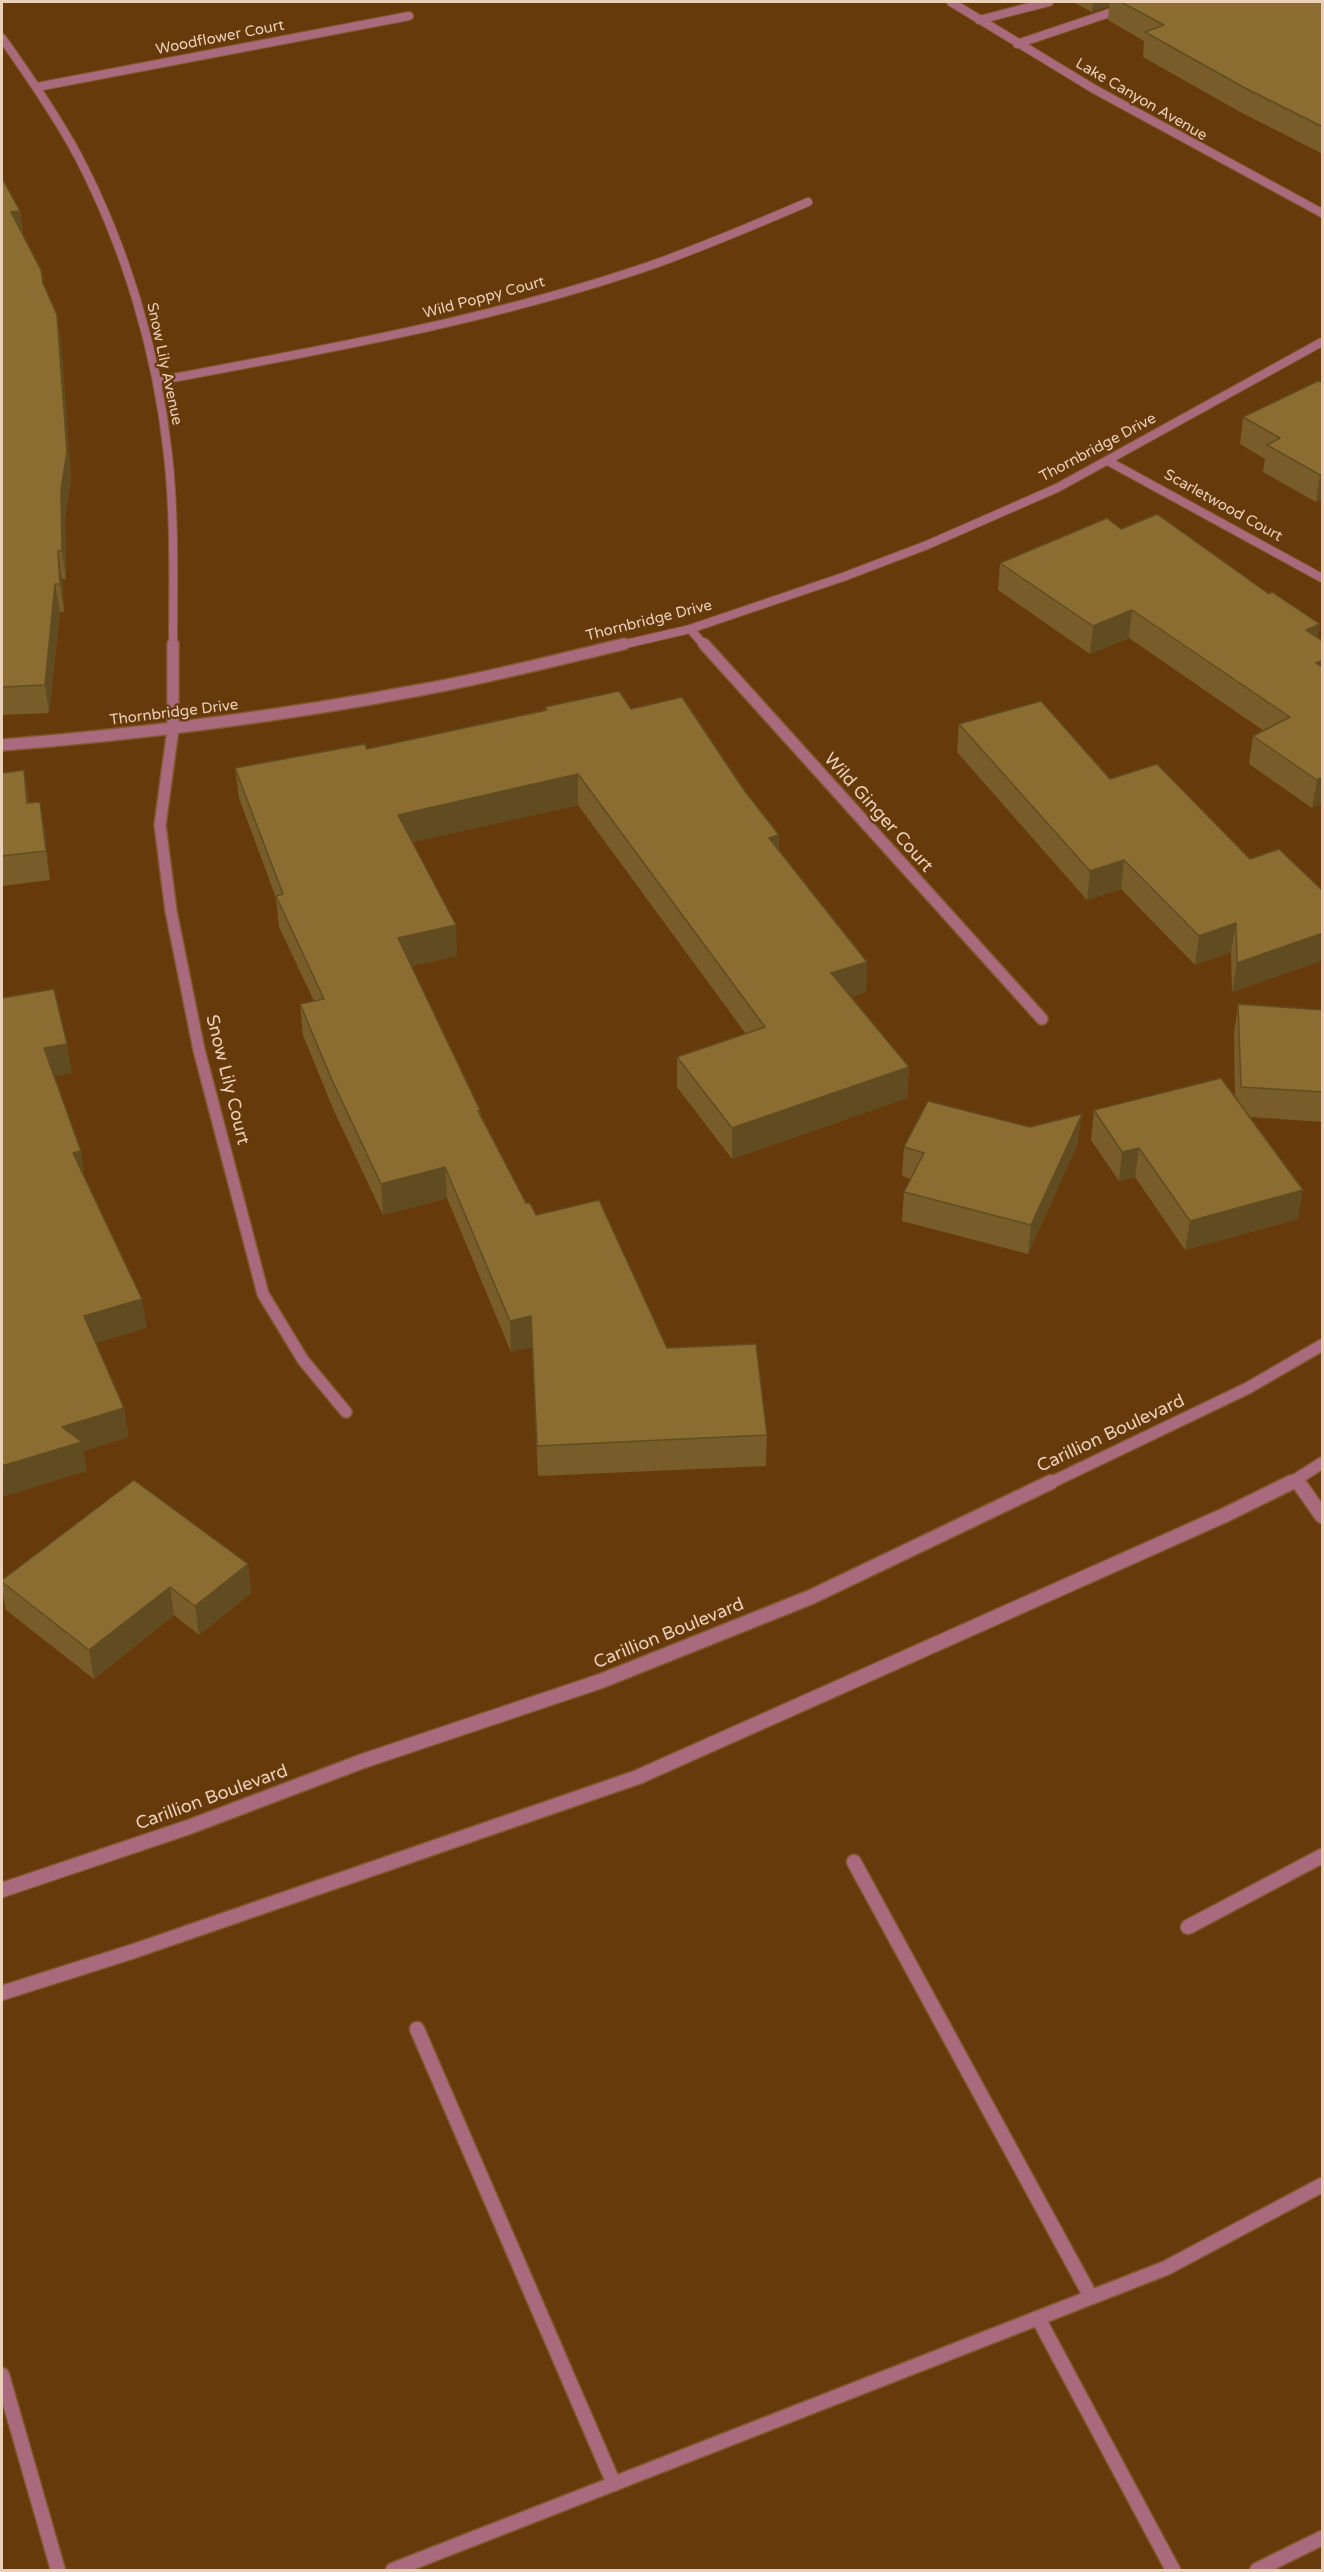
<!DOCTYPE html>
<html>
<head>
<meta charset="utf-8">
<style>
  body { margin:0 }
  #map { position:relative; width:1324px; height:2572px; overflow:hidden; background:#673a0b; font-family:"Varela Round",sans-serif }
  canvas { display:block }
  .frame { position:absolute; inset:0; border:3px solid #ebd0ba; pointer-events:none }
</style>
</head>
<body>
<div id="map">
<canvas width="1324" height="2572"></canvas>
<div class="frame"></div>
</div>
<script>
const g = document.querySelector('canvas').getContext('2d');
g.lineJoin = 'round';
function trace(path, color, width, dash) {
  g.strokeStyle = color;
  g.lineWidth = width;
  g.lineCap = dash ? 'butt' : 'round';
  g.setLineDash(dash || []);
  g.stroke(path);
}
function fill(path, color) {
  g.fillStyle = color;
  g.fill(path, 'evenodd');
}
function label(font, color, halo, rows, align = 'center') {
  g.font = font + ' "Varela Round",sans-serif';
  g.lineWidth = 4.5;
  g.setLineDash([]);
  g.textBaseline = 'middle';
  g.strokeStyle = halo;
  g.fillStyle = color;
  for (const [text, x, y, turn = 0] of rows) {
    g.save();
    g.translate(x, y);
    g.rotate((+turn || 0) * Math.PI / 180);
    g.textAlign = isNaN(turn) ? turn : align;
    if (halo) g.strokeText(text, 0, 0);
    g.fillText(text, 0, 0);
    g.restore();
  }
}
const laneFar1 = new Path2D(`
  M1296,1480L1299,1484`);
const lane = new Path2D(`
  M1298,1482L1322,1516
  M854,1862L1091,2297
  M1188,1927L1322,1856
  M417,2029L614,2484
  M1038,2318L1173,2570
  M2,2375L58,2570
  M393,2570L1166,2268L1322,2185
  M1257,2570L1322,2538`);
const streetFar2 = new Path2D(`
  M951,2L1094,89L1322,213
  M979,20L1049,2
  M2,38C29,76 56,115 78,156C126,248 157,352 168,455C175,518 173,582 173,646
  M1017,44L1142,2
  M37,87L409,16
  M157,381C323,350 492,320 652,265C705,246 757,224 808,202
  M1108,461L1322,578
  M690,629L705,646
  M617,646L690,629L843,577L927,545L1057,488L1322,342`);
const streetFar1 = new Path2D(`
  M173,644V729L160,825L171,911L199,1050L263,1294L303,1360L346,1412
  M704,644L1042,1019
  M2,745C142,734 282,716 420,690C488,678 556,660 624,644
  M1048,1484L1248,1388L1322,1345
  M1289,1484L1322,1463`);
const street = new Path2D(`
  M2,1890L189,1827L363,1761L601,1681L811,1597L1051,1482
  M2,1993L134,1951L638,1777L1225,1515L1292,1482`);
const wall = new Path2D(`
  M1073,2H1323V154L1242,113L1143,57L1144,41L1108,20L1109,6L1092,12Z
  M2,178L20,211L23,235L43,283L61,342L71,478L65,518L66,579H62L64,612H60L49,713L2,715Z
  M1320,382L1323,499L1316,502L1263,472L1265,459L1240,444L1243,417Z
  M1121,529L1323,641V803L1312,808L1249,764L1253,736L1264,731L1129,638L1090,654L998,590L1000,563Z
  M545,707L631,709L744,790L779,835V850L867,962L866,992L851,997L909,1067L907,1098L732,1159L677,1087V1057L746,1034L578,805L412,842L457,956L411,966L480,1110L481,1115L526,1203L536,1215L667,1348L767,1435L766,1466L538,1476L532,1347L511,1352L447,1198L383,1215L334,1111L303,1035L300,1004L314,1001L279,927L276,898L239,798L235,768L367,749L545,710Z
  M959,724L1110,779L1250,859L1323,891V960L1232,992L1231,952L1195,965L1121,889L1087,900L957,752Z
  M2,773L29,803L40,802L50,880L2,886Z
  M1238,1004L1323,1010V1122L1250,1117L1298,1219L1185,1250L1135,1177L1119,1181L1091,1140L1094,1110L1235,1098L1234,1033Z
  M1078,1143L1028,1254L902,1221L904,1192L911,1179L902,1176L904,1147Z
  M248,1564L251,1593L199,1635L174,1615L94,1679L6,1610L2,1590V1580Z`);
const shadedWall = new Path2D(`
  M1093,2H1109V6L1092,12Z
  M20,211L23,237L11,212Z
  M57,315L61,342L71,478L65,518L66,579L62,551Z
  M1323,473V499L1316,502L1320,475Z
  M58,551L62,579L64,612L60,584Z
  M55,584L60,612L49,713L45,685Z
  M1132,610L1129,638L1090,654L1093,626Z
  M1320,624L1315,652L1306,630Z
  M1323,660V686L1316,663Z
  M24,770L29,799L32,832L27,803Z
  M578,774V805L400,845L398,815Z
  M1323,777V803L1312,808L1317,780Z
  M40,802L45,830L50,880L46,851Z
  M779,835L778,866L769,838Z
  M1124,860L1121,889L1087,900L1090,871Z
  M1236,923L1231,952L1195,965L1199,936Z
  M456,925L457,956L400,969L398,938Z
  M1323,933V960L1232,992L1237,963Z
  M867,962L866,992L829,1003L831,973Z
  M67,1044L72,1073L49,1077L44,1048Z
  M909,1067L907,1098L732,1159V1128Z
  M1082,1114L1078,1143L1028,1254L1031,1225Z
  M1139,1148L1135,1177L1119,1181L1122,1152Z
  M81,1151L85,1180L73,1153Z
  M445,1167L447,1198L383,1215L381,1184Z
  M1303,1190L1298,1219L1185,1250L1190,1221Z
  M142,1299L147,1328L89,1345L84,1316Z
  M531,1316L532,1347L511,1352L510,1321Z
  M124,1408L129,1437L84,1451L87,1471L2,1497V1466L62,1427Z
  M248,1564L251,1593L199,1635L195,1606Z
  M170,1587L174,1615L94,1679L89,1650Z`);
const building = new Path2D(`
  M1121,2H1323V127L1245,88L1145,32L1164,25Z
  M2,178L20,211L11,212L41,270L43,283L57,315L67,451L61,490L62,551H58L60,584H55L45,685L2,687Z
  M1318,381L1320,382L1323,381V473L1320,475L1267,445L1280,438L1243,417Z
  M1157,514L1269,594L1272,592L1320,624L1306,630L1323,641V660L1316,663L1323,667V777L1317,780L1253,736L1290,717L1132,610L1093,626L1000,563L1107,518L1121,529Z
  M619,691L631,709L682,697L744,790L779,835L769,838L867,962L831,973L909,1067L732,1128L677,1057L765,1027L578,774L398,815L456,925L398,938L480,1110L478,1111L526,1203H530L536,1215L599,1200L667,1348L756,1344L767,1435L537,1446L531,1316L510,1321L445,1167L381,1184L332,1080L300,1004L324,999L276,896L283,894L235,768L365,744L367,749L547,710L545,707Z
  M1041,701L1110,779L1157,764L1250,859L1279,849L1323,891V933L1237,963L1236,923L1199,936L1124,860L1090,871L959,724Z
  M24,770L27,803L40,802L46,851L2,856V773Z
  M54,989L67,1044L44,1048L81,1151L73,1153L142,1299L84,1316L124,1408L62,1427L82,1442L2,1466V998Z
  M1238,1004L1323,1010V1092L1241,1087Z
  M1221,1078L1303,1190L1190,1221L1139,1148L1122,1152L1094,1110Z
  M928,1101L1030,1127L1082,1114L1031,1225L904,1192L924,1153L904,1147Z
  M134,1480L248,1564L195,1606L170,1587L89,1650L2,1582V1580Z`);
const farStreetnames = [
  ["Woodflower Court",220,38,-11],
  ["Lake Canyon Avenue",1141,100,30],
  ["Wild Poppy Court",484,298,-15],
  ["Snow Lily Avenue",164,364,78],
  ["Thornbridge Drive",1098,448,-28],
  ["Scarletwood Court",1223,506,29],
  ["Thornbridge Drive",649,621,-14],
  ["Thornbridge Drive",174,713,-7]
];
const streetNames = [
  ["Wild Ginger Court",878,813,48],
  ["Snow Lily Court",227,1080,76],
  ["Carillion Boulevard",1111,1434,-25],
  ["Carillion Boulevard",669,1634,-22],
  ["Carillion Boulevard",212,1798,-20]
];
trace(laneFar1, '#81582e', 14);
trace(lane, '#81582e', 17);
trace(streetFar2, '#81582e', 10);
trace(streetFar1, '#81582e', 14);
trace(street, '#81582e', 17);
trace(laneFar1, '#aa6a7d', 11);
trace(lane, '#aa6a7d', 14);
trace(streetFar2, '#aa6a7d', 8);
trace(streetFar1, '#aa6a7d', 11);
trace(street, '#aa6a7d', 14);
fill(wall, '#785d2a');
fill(shadedWall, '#614c22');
fill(building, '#8b6c31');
trace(building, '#614c22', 1.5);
label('15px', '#ebd0ba', '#673a0b', farStreetnames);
label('18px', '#ebd0ba', '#673a0b', streetNames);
</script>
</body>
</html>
